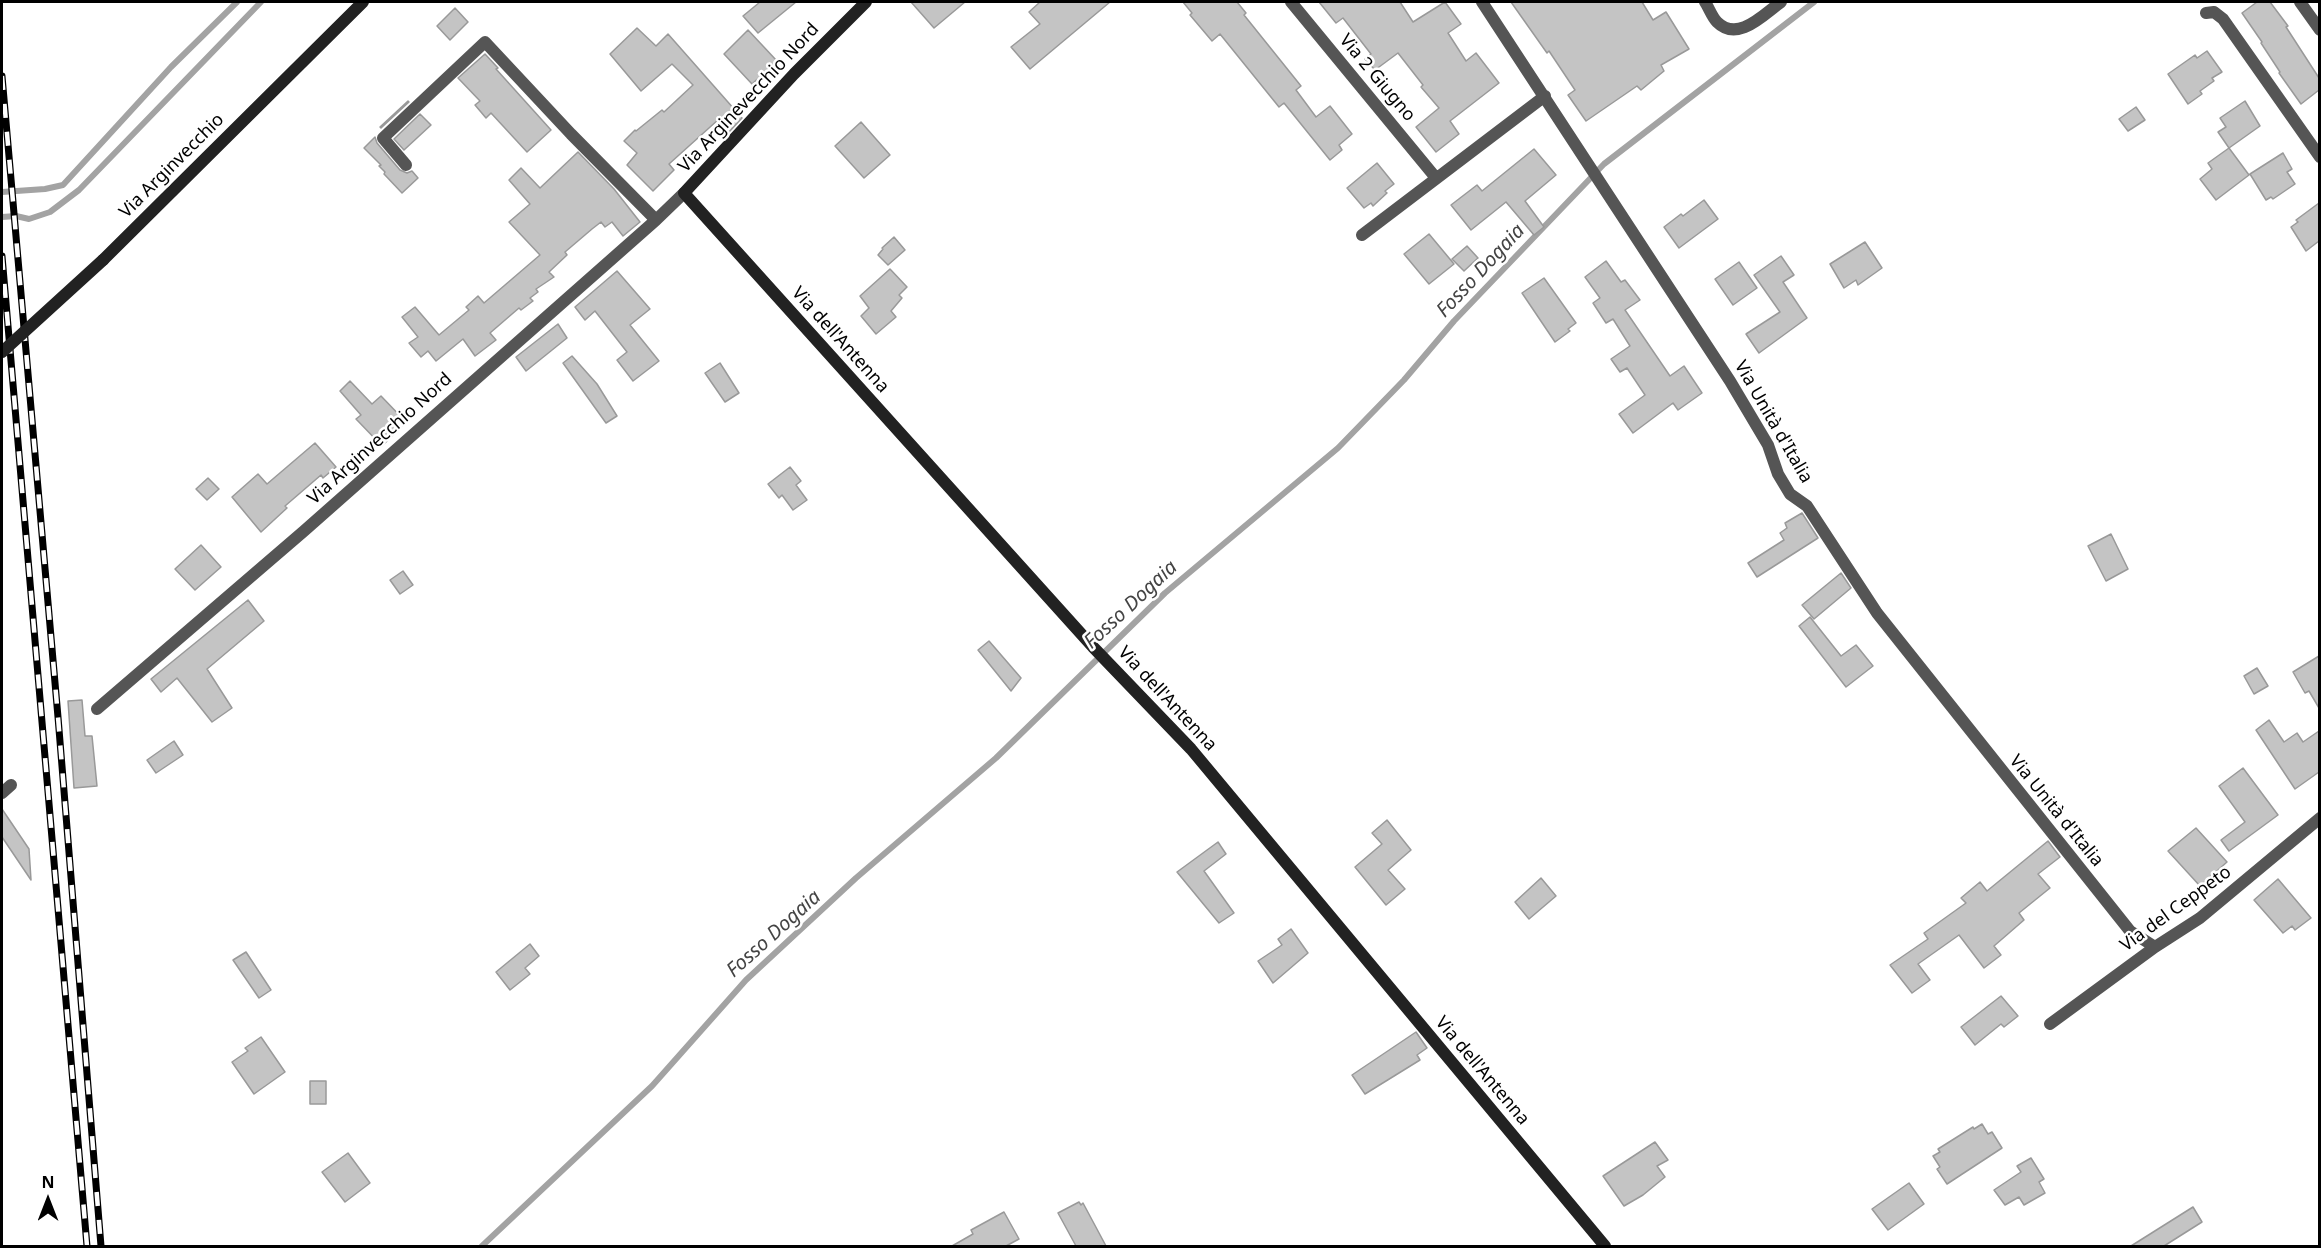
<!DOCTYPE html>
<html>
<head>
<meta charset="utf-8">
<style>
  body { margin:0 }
  #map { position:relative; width:2321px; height:1248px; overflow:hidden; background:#fff; font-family:"Noto Sans",sans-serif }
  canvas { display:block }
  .frame { position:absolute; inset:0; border:3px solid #000; pointer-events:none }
  .north { position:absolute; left:18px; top:1170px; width:60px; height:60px; -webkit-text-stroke:4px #fff; paint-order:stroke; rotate:0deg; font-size:16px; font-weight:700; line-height:24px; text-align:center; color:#000 }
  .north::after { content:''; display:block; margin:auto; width:21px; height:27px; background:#000; clip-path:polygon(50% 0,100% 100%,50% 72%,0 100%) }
</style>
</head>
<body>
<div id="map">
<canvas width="2321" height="1248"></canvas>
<div class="frame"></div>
<div class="north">N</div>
</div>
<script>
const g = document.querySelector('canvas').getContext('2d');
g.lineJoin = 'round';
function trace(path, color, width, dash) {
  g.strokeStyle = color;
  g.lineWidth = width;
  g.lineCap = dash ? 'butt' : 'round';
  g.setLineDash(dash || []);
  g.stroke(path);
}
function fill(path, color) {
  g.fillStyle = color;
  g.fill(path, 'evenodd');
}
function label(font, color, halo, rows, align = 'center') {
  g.font = font + ' "Noto Sans",sans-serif';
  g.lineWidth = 5;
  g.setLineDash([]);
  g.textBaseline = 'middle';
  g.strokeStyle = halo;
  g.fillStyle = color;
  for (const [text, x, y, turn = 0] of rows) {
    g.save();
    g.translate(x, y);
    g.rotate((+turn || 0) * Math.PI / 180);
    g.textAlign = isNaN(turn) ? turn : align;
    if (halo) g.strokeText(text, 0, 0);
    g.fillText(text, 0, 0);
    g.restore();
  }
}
const stream = new Path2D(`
  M2,192L45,189L63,185L171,67L237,2
  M2,217L16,216L29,219L50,212L79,190L261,2
  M482,1246L652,1086L746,980L856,878L996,758L1165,593L1338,448L1404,380L1454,321L1604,164L1814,2`);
const building = new Path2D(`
  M760,2H796L758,33L743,16Z
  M911,2H965L934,28Z
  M1040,2H1110L1030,69L1011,47L1040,24L1029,12Z
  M1183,2H1237L1246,13L1244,15L1301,86L1296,90L1316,117L1330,106L1352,134L1339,145L1342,150L1330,160L1284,103L1279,107L1220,34L1212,41L1190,15L1192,13Z
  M1319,2H1400L1413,22L1445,2L1461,24L1448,33L1466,61L1476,53L1499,83L1450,121L1459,134L1436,152L1416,127L1439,108L1421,87L1423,85L1398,53L1375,70L1365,59L1371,54L1343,18L1336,23Z
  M1511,2H1642L1653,20L1666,12L1689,49L1661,65L1664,71L1641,90L1637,86L1586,121L1568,95L1575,90L1549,51L1547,53Z
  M2257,2H2270L2288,26L2286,27L2319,78V90L2301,104L2279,73L2280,72L2261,43L2262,42L2242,13Z
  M455,8L468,22L450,40L437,26Z
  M637,28L656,46L668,34L742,118L729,132L719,119L669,164L674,170L653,191L627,165L637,153L624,141L635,130L636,131L662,110L664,112L693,85L672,64L641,91L610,54Z
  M748,30L777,61L752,84L724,54Z
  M2207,51L2222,72L2212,78L2214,81L2200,91L2202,94L2188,104L2168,74L2195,55L2197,58Z
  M485,54L498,68L496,69L551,130L527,152L491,113L486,118L475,105L480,101L458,78Z
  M408,101L409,102L381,128L380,127Z
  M2245,101L2260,126L2229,148L2218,132L2226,127L2220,118Z
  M2136,107L2145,120L2128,131L2119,119Z
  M420,114L431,125L404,150L394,139Z
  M861,122L890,155L864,178L835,146Z
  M375,137L377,143L400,170L407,173L412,171L418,178L402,193L384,174L385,172L379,166L381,165L364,148Z
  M2229,148L2249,175L2216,200L2200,179L2212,169L2208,163Z
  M1534,149L1556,175L1525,201L1544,227L1534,235L1506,202L1471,230L1451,205L1477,185L1482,191Z
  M578,152L614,189L640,222L623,236L612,222L605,227L601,222L592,229L565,252L567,255L549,272L554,277L536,289L538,292L530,298L533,301L521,310L519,308L490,333L496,340L475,356L463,339L436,361L428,351L421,357L409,343L418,337L402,317L415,307L439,335L469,310L466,307L478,296L484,303L540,255L509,222L530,204L509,180L521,168L540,188Z
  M2283,153L2292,169L2287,172L2295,184L2273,199L2271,197L2266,200L2250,174Z
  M1377,163L1394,184L1385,191L1387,193L1373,206L1371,203L1364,208L1347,188Z
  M1704,200L1718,219L1679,248L1664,227L1681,214L1683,216Z
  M2319,203V241L2306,251L2291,227L2298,222L2296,220Z
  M1429,234L1454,264L1429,284L1404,254Z
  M894,237L905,250L888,265L878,255L883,249L882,248Z
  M1865,242L1882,268L1858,285L1856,280L1844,288L1830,264Z
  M1467,246L1478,258L1464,271L1452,259Z
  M1781,256L1794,275L1783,282L1807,318L1759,353L1746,334L1780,312L1754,275Z
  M1606,261L1621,282L1625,280L1640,300L1625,310L1670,376L1684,366L1702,393L1678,410L1673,403L1633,433L1619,414L1645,395L1627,368L1620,372L1611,359L1630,346L1613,319L1606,323L1593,303L1600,298L1585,277Z
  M1739,262L1757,288L1733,305L1715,279Z
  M890,269L907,287L899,295L902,298L891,311L896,317L876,334L861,316L869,308L860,296Z
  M617,271L650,309L630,325L659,361L633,381L617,360L627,352L595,311L585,320L575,307Z
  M1544,278L1576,323L1568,329L1570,331L1555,342L1522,293Z
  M558,324L567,338L526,371L516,357Z
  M572,356L597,384L617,416L606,423L563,363Z
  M720,363L739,393L725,402L705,373Z
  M350,381L372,404L381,396L406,422L382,446L356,419L361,415L340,391Z
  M315,443L336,467L323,478L321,475L285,506L287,508L261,532L232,497L258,474L267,484Z
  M790,467L801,481L796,485L807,500L793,510L782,495L779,498L768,484Z
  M208,478L219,489L207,500L196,489Z
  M1802,513L1818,538L1757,577L1748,563L1784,540L1780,533L1787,528L1785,523Z
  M2111,534L2128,569L2106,581L2088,546Z
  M201,545L221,567L195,590L175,569Z
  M403,571L413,585L400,594L390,580Z
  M1841,573L1851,588L1814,619L1802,605Z
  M248,600L264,621L207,669L232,708L212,722L177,678L161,692L151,679Z
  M1810,617L1841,656L1856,645L1873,666L1846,687L1799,626Z
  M989,641L1021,678L1011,691L978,650Z
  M2319,656V708L2309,691L2305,693L2293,672Z
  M2257,668L2268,686L2254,694L2244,676Z
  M82,700L85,736H92L97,786L74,788L68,701Z
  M2269,720L2284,742L2297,733L2303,742L2319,731V772L2295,789L2256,730Z
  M174,741L183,755L156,773L147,760Z
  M2243,768L2278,815L2229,851L2221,840L2245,822L2219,786Z
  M2,809L29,849L31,880L2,837Z
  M1387,820L1411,850L1388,870L1405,889L1386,905L1355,867L1382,844L1372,833Z
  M2196,828L2227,862L2200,886L2168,851Z
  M2048,841L2060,857L2038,874L2050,888L2019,913L2024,920L1994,946L2001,955L1984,968L1959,935L1918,964L1930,980L1912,993L1890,965L1928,939L1924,933L1966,903L1961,898L1980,882L1987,891Z
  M1218,842L1226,854L1204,871L1234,913L1219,923L1177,872Z
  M1541,878L1556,896L1529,919L1515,902Z
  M2278,879L2311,918L2295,930L2292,926L2283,933L2254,900Z
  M1291,929L1308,953L1273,983L1258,961L1282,945L1278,939Z
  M530,944L539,956L525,968L530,974L510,990L496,972Z
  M246,952L271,990L259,998L233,960Z
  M2001,996L2018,1016L2004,1027L2001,1024L1975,1045L1961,1027Z
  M1416,1032L1427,1048L1417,1055L1420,1060L1365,1094L1352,1075Z
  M261,1037L285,1072L254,1094L232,1062L248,1051L245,1048Z
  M310,1081H326V1104H310Z
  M1982,1124L1988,1134L1992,1132L2002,1148L1947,1184L1937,1169L1940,1167L1933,1156L1940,1152L1938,1149L1973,1127L1974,1129Z
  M1655,1142L1668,1160L1657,1166L1665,1177L1643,1195L1624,1206L1603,1176Z
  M348,1153L370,1183L345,1202L322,1172Z
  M2031,1158L2044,1179L2039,1182L2045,1193L2024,1205L2019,1197L2005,1205L1994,1190L2021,1172L2017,1166Z
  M1909,1183L1924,1204L1888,1230L1872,1209Z
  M1079,1202L1081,1205L1083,1203L1106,1246H1076L1058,1213Z
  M2193,1207L2202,1222L2164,1246H2131Z
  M1004,1212L1019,1239L1006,1246H952L973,1234L971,1230Z`);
const street = new Path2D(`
  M1291,2L1436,178
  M1482,2L1730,381L1768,445L1778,474L1790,494L1807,506L1877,613L2130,931L2155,947
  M1705,2C1709,8 1712,17 1717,22C1738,43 1764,14 1781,2
  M2300,2L2320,30
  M2206,13L2214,12L2223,19L2320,157
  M406,165L383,138L485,42L571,134L656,220
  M1362,235L1545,96
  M97,709L304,531L656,220L684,193
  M2,793L11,785
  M2050,1024L2155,947L2200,918L2320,818`);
const secondary = new Path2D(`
  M866,2L794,74L684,193L1093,647L1191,749L1605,1246
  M103,260L363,2`);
const rail = new Path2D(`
  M2,76L58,717L101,1246
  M2,256L87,1246`);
const secondaryBridge = new Path2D(`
  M2,352L103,260`);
const streetNames = [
  ["Via 2 Giugno",1377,78,50],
  ["Via Arginevecchio Nord",749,98,-47],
  ["Via Arginvecchio",172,166,-45],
  ["Via dell'Antenna",840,340,48],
  ["Via Unità d'Italia",1773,422,60],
  ["Via Arginvecchio Nord",380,439,-42],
  ["Via dell'Antenna",1167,699,47],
  ["Via Unità d'Italia",2056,811,51],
  ["Via del Ceppeto",2176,909,-36],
  ["Via dell'Antenna",1482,1071,50]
];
const waterNames = [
  ["Fosso Dogaia",1481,271,-47],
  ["Fosso Dogaia",1131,605,-43],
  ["Fosso Dogaia",774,934,-42]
];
trace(stream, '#a3a3a3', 6);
fill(building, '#c4c4c4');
trace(building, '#999', 1.5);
trace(street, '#555', 12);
trace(secondary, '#222', 12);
trace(rail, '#000', 7);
trace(rail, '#fff', 4.5, [14]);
trace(secondaryBridge, '#222', 12);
label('18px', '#000', '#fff', streetNames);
label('italic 20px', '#444', '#fff', waterNames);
</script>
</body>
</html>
